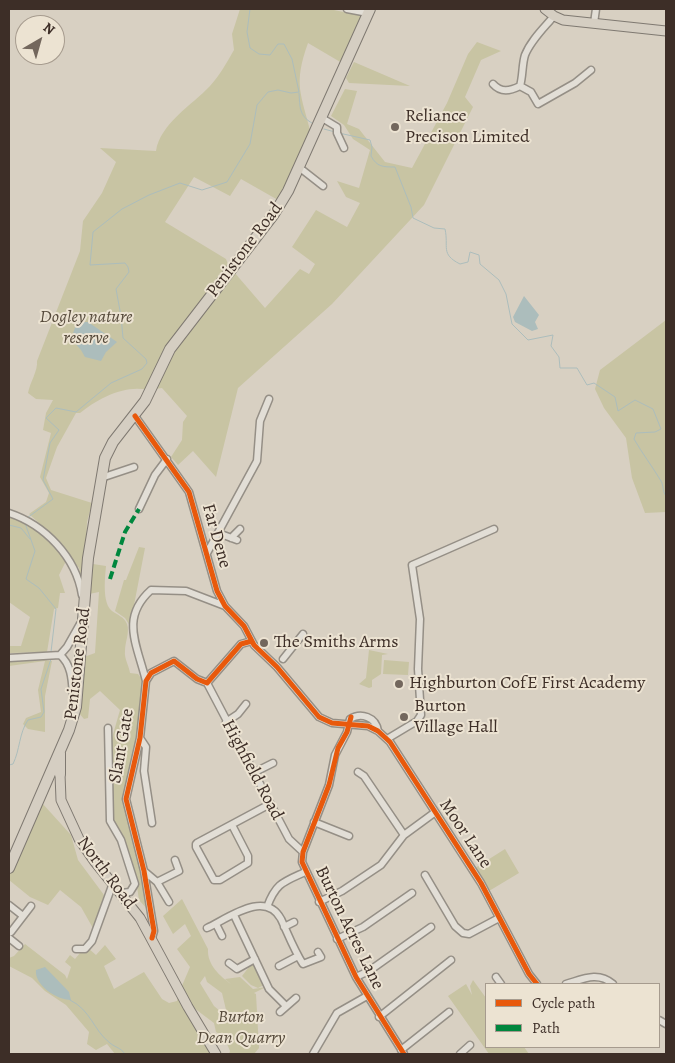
<!DOCTYPE html>
<html>
<head>
<meta charset="utf-8">
<style>
  body { margin:0 }
  #map { position:relative; width:675px; height:1063px; overflow:hidden; background:#d8d0c2; font-family:Alegreya,serif }
  canvas { display:block }
  .frame { position:absolute; inset:0; border:10px solid #3d2e27; pointer-events:none }
  .legend { position:absolute; left:485px; top:983px; width:175px; height:65px; box-sizing:border-box; background:#ece3d2; border:1px solid #a69b8e; margin:0; padding:6px 9px; list-style:none; font-size:15px; color:#3d2e27 }
  .legend li { display:flex; align-items:center; gap:10px; height:25px }
  .legend b { width:25px; border:1px solid #a69b8e }
  .north { position:absolute; left:15px; top:15px; width:50px; height:50px; box-sizing:border-box; background:#ece3d2; border:1px solid #a69b8e; border-radius:50%; rotate:38deg; font-size:14px; font-weight:700; line-height:20px; text-align:center; color:#3d2e27 }
  .north::after { content:''; display:block; margin:auto; width:18px; height:22px; background:#73675d; clip-path:polygon(50% 0,100% 100%,50% 72%,0 100%) }
</style>
</head>
<body>
<div id="map">
<canvas width="675" height="1063"></canvas>
<div class="frame"></div>
<ul class="legend">
<li><b style="height:6px;background:#e8590c"></b>Cycle path</li>
<li><b style="height:6px;background:#00873e"></b>Path</li>
</ul>
<div class="north">N</div>
</div>
<script>
const g = document.querySelector('canvas').getContext('2d');
g.lineJoin = 'round';
function fill(path, color) {
  g.fillStyle = color;
  g.fill(path, 'evenodd');
}
function trace(path, color, width, dash) {
  g.strokeStyle = color;
  g.lineWidth = width;
  g.lineCap = dash ? 'butt' : 'round';
  g.setLineDash(dash || []);
  g.stroke(path);
}
function label(font, color, halo, rows, align = 'center') {
  g.font = font + ' Alegreya,serif';
  g.lineWidth = 4;
  g.setLineDash([]);
  g.textBaseline = 'middle';
  g.strokeStyle = halo;
  g.fillStyle = color;
  for (const [text, x, y, turn = 0] of rows) {
    g.save();
    g.translate(x, y);
    g.rotate((+turn || 0) * Math.PI / 180);
    g.textAlign = isNaN(turn) ? turn : align;
    if (halo) g.strokeText(text, 0, 0);
    g.fillText(text, 0, 0);
    g.restore();
  }
}
const green = new Path2D(`
  M240,9H329L363,16L342,63L308,43C293,85 301,93 311,134L285,190L278,200L241,179L230,196L194,177L165,222L226,259L229,267L148,390C125,384 97,399 80,413H76L57,447L46,478L51,490L92,503L87,522L84,588L79,568L48,531L29,514L46,502L49,493L40,477L51,433L43,430L46,413L53,400L36,399L28,393C30,382 38,371 37,361L80,251L83,221L102,193L116,162L100,148L156,151C160,124 192,105 210,86C220,75 227,62 234,50L232,34Z
  M477,42L501,51L481,60L465,97L473,107L424,205L332,304L238,388L216,477L193,451L178,465L171,457L182,440L183,422L187,416L162,388L154,389L174,353L234,272L265,308L300,269L309,274L315,264L292,247L316,210L347,227L360,203L346,197L337,181L359,188L370,150L353,139L344,125L331,116L345,89L357,91L347,124L359,129L385,162L412,168L447,103L468,54Z
  M354,62L410,86L349,83L346,78Z
  M666,320V512L645,513L632,478L626,438L604,408L595,389L600,370Z
  M9,517C41,529 45,536 66,561L59,575L65,593H60L58,608L54,609L47,652L9,653V646H21L30,617L9,602Z
  M139,547L145,548L130,626L125,618L115,611L124,580H126Z
  M93,564L106,566C105,578 102,603 112,611C118,615 124,617 127,624C130,632 125,642 125,651C124,658 129,666 130,673L138,674L143,681L137,743L127,784L136,851L148,910L139,900L136,880L111,819L112,738L120,710L100,691L90,699L88,718L84,719L78,712L84,657L95,653L99,592L89,594Z
  M369,650L388,654L382,655L381,674L372,680V687L369,688L359,684L366,678Z
  M45,660L52,661L45,696V732L28,729L23,724L26,718L41,712L38,690L45,661L9,666V662Z
  M384,660L409,662L408,675L383,674Z
  M42,803L71,835L78,860L104,895L94,930L81,907L60,890L48,905L30,897L9,880V874Z
  M505,849L519,873L489,891L475,868Z
  M182,899L208,949C207,965 220,976 231,984L225,979L240,977L253,989L266,987L254,993L256,994L259,1048L254,1054H229L230,1051L224,1037L216,1032L214,1023L194,1008L181,988L190,967L177,949L191,936L185,924L173,934L163,916ZM205,976L207,982L222,993L227,1014L226,1016L214,1006L200,983Z
  M25,944L65,975L67,979L71,967L65,962L70,955L75,959L80,953L88,948L96,955L105,945L116,959L104,966L114,989L144,972L162,999L169,1003L177,1001L178,995L213,1054H115L107,1044L96,1050L87,1044L89,1032L66,1005L45,991L32,978L9,966V958L14,956Z
  M252,963L264,985L258,988L251,985L242,976Z
  M473,980L486,998V1047H524L529,1054H489L448,996L466,984L472,995L470,986Z`);
const water = new Path2D(`
  M524,296L539,315L535,322L538,329L532,331L515,322L513,317Z
  M77,322H88L117,342L106,352L101,361L85,357L81,350L71,339Z
  M45,967L69,992L71,1000C57,1000 34,985 36,970Z`);
const stream = new Path2D(`
  M299,93C300,107 299,116 312,123
  M324,129L335,132
  M339,133L370,140L372,147L371,156C377,167 383,167 395,167L411,207L413,218L434,228L445,229C449,247 440,254 460,264L468,262L470,252L479,255L480,264L499,280L506,294L512,324L528,340L553,335L551,346L559,357L560,368H577L587,385L594,383L615,397L618,411L635,400L653,409L661,429L655,432L636,433L634,439C642,453 652,466 661,481C664,486 662,491 666,496
  M27,518L53,499L43,480L50,443L59,430L46,418L56,408L76,412L111,383L142,369L147,363L146,359L123,338L121,316L116,289L129,272L128,267L125,263L90,265L93,232L122,209L149,195L180,183L202,190L227,182L250,144L257,105L268,92L278,90L291,93L299,92L292,59L284,44H278L270,55L259,54L250,48L247,32L250,9
  M25,523L35,551L26,579L39,588L56,609L51,652
  M9,525L21,528L30,539
  M9,765L13,764C20,750 19,733 28,720L41,717L44,712L41,689L51,659
  M70,1000C91,1010 93,1030 110,1043C116,1048 120,1047 125,1054`);
const minor = new Path2D(`
  M347,9L368,13
  M594,23L596,9
  M493,84C501,93 510,91 520,86C523,76 522,64 525,55C531,40 544,28 554,16
  M520,86L531,92L538,104L575,83L591,70
  M322,118L337,127V133L344,148
  M300,168L323,186
  M135,416L189,492L217,591L225,606L244,626L254,645L277,667L319,717L332,723L368,726L378,731L390,742L481,883L529,974L537,984
  M101,478L134,467
  M139,509L155,475L167,459
  M9,513C45,525 76,557 82,595
  M218,533L237,540
  M231,538L240,529
  M207,553L257,461L260,421L269,399
  M60,655C72,665 72,682 73,696
  M9,658L60,655L67,647L80,624
  M283,659L303,634
  M146,681C137,644 120,618 151,590L186,591L225,606
  M207,683L289,839L303,852
  M226,722L238,714L246,704
  M108,728L110,821L121,840L135,884L130,892L121,893
  M378,731C376,717 361,712 350,719L347,732L335,755L329,785L303,852L302,862L356,977L404,1054
  M140,738L146,747L144,771L152,823
  M387,739L417,721L421,715L418,669L420,619L412,565L494,529
  M358,772L364,776L404,835
  M253,773L273,763
  M314,822L349,836
  M232,825L248,856V863L220,880H214L196,847V844L197,843L270,804
  M144,871L157,882L169,902
  M425,875L455,926L463,933L469,934L499,918
  M157,882L179,871L175,860
  M319,902L342,891L381,865L404,835L434,813
  M9,905L23,916
  M267,907C276,883 283,882 305,872
  M234,915L269,989L286,1006
  M216,924L222,936
  M284,927L294,922
  M207,928C227,919 265,889 281,919C288,934 294,950 303,964L321,957L318,952
  M11,932L31,906
  M9,938L19,946
  M152,938L154,931L144,871L126,799L140,738L146,681L151,673L174,661L197,679L207,683L241,644L252,641
  M337,939L363,927L412,893
  M76,949H85L92,941L113,883
  M229,963L237,969L255,959
  M279,966L298,956
  M356,977L369,971L431,927
  M496,977L501,984
  M566,984C583,979 598,971 613,984
  M280,1012L296,998
  M379,1017L451,960
  M659,1020L666,1024
  M401,1050L449,1012
  M313,1054L337,1013L367,996
  M460,1054L470,1045`);
const major = new Path2D(`
  M545,9L554,16L563,20L666,31
  M57,768L60,774L61,800L79,839L95,862L140,918L188,1007L216,1054`);
const highway = new Path2D(`
  M60,753V774
  M9,868L69,730L76,707L88,558L105,458L113,442L145,401L170,349L274,214L288,191L370,9`);
const quiet = new Path2D(`
  M110,579L125,532L139,509`);
const cycleway = new Path2D(`
  M135,416L189,492L217,591L225,606L244,626L254,645L277,667L319,717L332,723L368,726L378,731L390,742L481,883L529,974L537,984
  M351,717L347,732L338,748L329,785L303,852L302,862L356,977L404,1054
  M152,938L154,931L144,871L126,799L140,738L146,681L151,673L174,661L197,679L207,683L241,644L252,641`);
const markers = [
  [395,127,5,"#73675d"],
  [264,643,5,"#73675d"],
  [399,684,5,"#73675d"],
  [404,717,5,"#73675d"]
];
const poiNames = [
  ["Reliance",405,117],
  ["Precison Limited",405,138],
  ["The Smiths Arms",274,643],
  ["Highburton CofE First Academy",409,684],
  ["Burton",414,707],
  ["Village Hall",414,728]
];
const streetNames = [
  ["Penistone Road",245,250,-53],
  ["Far Dene",216,536,74],
  ["Penistone Road",78,664,-83],
  ["Slant Gate",122,746,-80],
  ["Highfield Road",252,770,62],
  ["Moor Lane",465,834,56],
  ["North Road",106,873,53],
  ["Burton Acres Lane",349,928,64]
];
const parkNames = [
  ["Dogley nature",86,318],
  ["reserve",86,339],
  ["Burton",241,1018],
  ["Dean Quarry",241,1039]
];
fill(green, '#c8c4a3');
fill(water, '#acbdbc');
trace(stream, '#acbdbc', 1);
trace(minor, '#958f86', 9);
trace(major, '#7f7971', 11);
trace(highway, '#7f7971', 12);
trace(minor, '#e2ded6', 6);
trace(major, '#d5cec2', 9);
trace(highway, '#d5cec2', 10);
trace(quiet, '#00873e', 4, [8, 4]);
trace(cycleway, '#e8590c', 5);
for (const [x, y, r, color] of markers) {
  const dot = new Path2D();
  dot.arc(x, y, r, 0, 2 * Math.PI);
  g.fillStyle = color;
  g.fill(dot);
  trace(dot, '#ece3d2', 2);
}
label('18px', '#3d2e27', '#ece3d2', poiNames, 'left');
label('18px', '#3d2e27', '#ece3d2', streetNames);
label('italic 18px', '#564a3b', '#ece3d2', parkNames);
</script>
</body>
</html>
